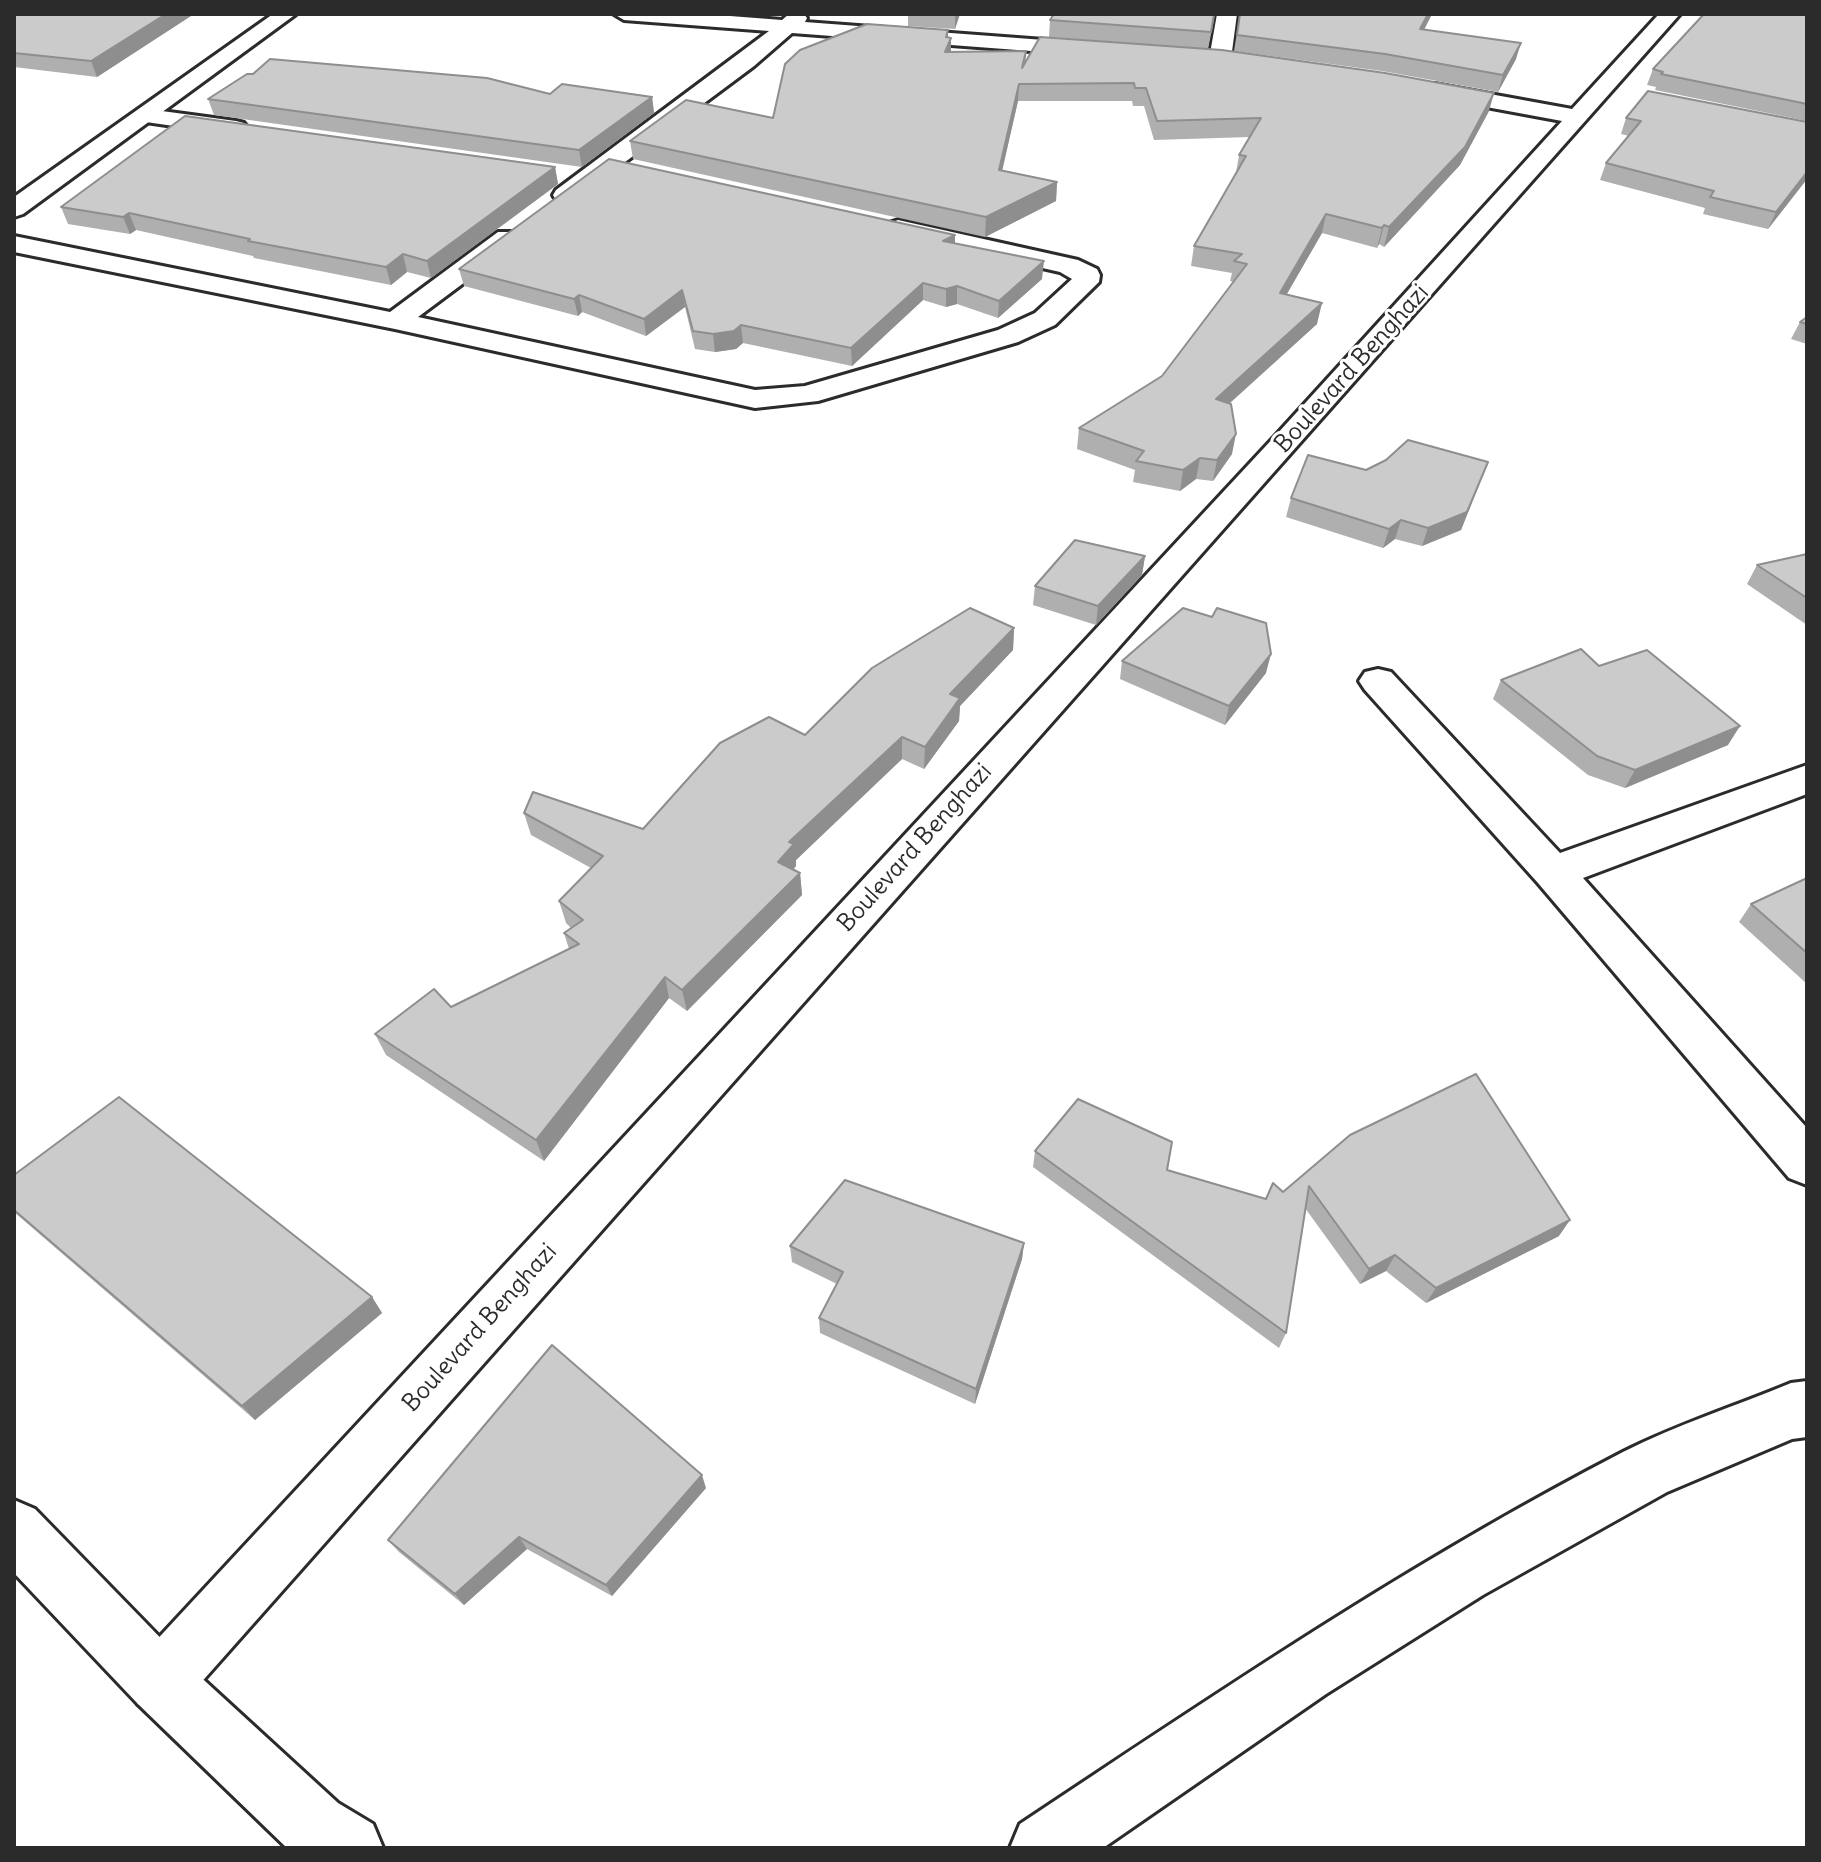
<!DOCTYPE html>
<html>
<head>
<meta charset="utf-8">
<style>
  body { margin:0 }
  #map { position:relative; width:1821px; height:1862px; overflow:hidden; background:#fff; font-family:Delius,sans-serif }
  canvas { display:block }
  .frame { position:absolute; inset:0; border:16px solid #2b2b2b; pointer-events:none }
</style>
</head>
<body>
<div id="map">
<canvas width="1821" height="1862"></canvas>
<div class="frame"></div>
</div>
<script>
const g = document.querySelector('canvas').getContext('2d');
g.lineJoin = 'round';
function trace(path, color, width, dash) {
  g.strokeStyle = color;
  g.lineWidth = width;
  g.lineCap = dash ? 'butt' : 'round';
  g.setLineDash(dash || []);
  g.stroke(path);
}
function fill(path, color) {
  g.fillStyle = color;
  g.fill(path, 'evenodd');
}
function label(font, color, halo, rows, align = 'center') {
  g.font = font + ' Delius,sans-serif';
  g.lineWidth = 6;
  g.setLineDash([]);
  g.textBaseline = 'middle';
  g.strokeStyle = halo;
  g.fillStyle = color;
  for (const [text, x, y, turn = 0] of rows) {
    g.save();
    g.translate(x, y);
    g.rotate((+turn || 0) * Math.PI / 180);
    g.textAlign = isNaN(turn) ? turn : align;
    if (halo) g.strokeText(text, 0, 0);
    g.fillText(text, 0, 0);
    g.restore();
  }
}
const minor = new Path2D(`
  M614,14H704L782,20L789,14H804L807,18L805,22L1097,44L1108,50L1097,56L792,33L754,66L574,200H556L553,195L556,190L769,31L624,20Z
  M1217,14H1237L1231,59L1220,65L1209,59Z
  M1659,14H1680L182,1704L160,1714L138,1704L128,1682L138,1660L1277,434L1562,121L1427,96L1424,91L1427,86L1435,84L1572,109Z
  M147,109L236,121L244,123L248,128L244,133L236,135L139,121L136,116L139,111Z
  M898,220L1078,260L1097,269L1100,275L1099,282L1055,325L1018,342L818,401L755,408L395,329L14,252V236L390,312L498,232H516L520,238L516,244L418,317L755,390L805,386L998,330L1035,313L1072,279L1060,272L889,233L885,228L889,223Z
  M1378,669L1391,672L1560,853L1807,765V794L1583,878L1807,1128V1185L1789,1178L1538,883L1365,690L1359,681L1365,672Z`);
const secondary = new Path2D(`
  M1807,1381V1437L1792,1439L1667,1492L1483,1595L1326,1694L1103,1848H1010L1020,1824C1217,1693 1412,1561 1623,1452C1676,1425 1736,1406 1791,1383Z
  M14,1500L35,1509L182,1660L338,1803L373,1824L383,1848H287L138,1704L14,1573Z`);
const primary = new Path2D(`
  M273,14H296L23,214L14,217V197Z`);
const wall = new Path2D(`
  M14,14H194L97,77L14,67Z
  M908,14H960L955,29L908,26Z
  M1215,14L1208,49L1049,37L1050,20Z
  M1240,14H1432L1424,30L1516,59L1498,92L1382,71L1234,51Z
  M1807,14V121L1655,90L1656,87L1647,85L1653,69Z
  M948,30V38L951,52L1026,51V62L1489,111L1460,165L1384,247L1379,244L1377,248L1322,233L1286,295L1317,324L1229,404L1232,454L1213,481L1196,479L1180,491L1133,482L1135,470L1077,449L1079,428L1162,376L1234,282L1230,281L1232,273L1191,266L1194,246L1236,173L1239,155L1250,137L1154,140L1144,106H1133L1132,101H1018L1002,170L1057,182L1056,201L985,237L633,159L630,141L773,118Z
  M550,94L652,97L654,113L582,167L214,115L208,99Z
  M1626,118L1807,122V179L1768,229L1703,214L1705,208L1600,180L1606,163L1629,136L1621,134Z
  M555,167L558,184L431,278L407,272L391,285L254,258L253,256L136,230L130,234L68,224L61,207Z
  M955,235V243L1042,279L998,318L957,304L946,307L923,300L852,366L743,343L736,349L715,352L695,349L685,307L646,336L582,312L578,316L464,286L459,269Z
  M1807,317V344L1791,339L1800,322Z
  M1488,462L1461,530L1422,546L1395,539L1383,548L1286,517L1291,498L1366,470Z
  M1807,554V625L1747,584L1757,565Z
  M1145,556L1142,575L1096,625L1033,605L1035,586Z
  M1014,628L1013,650L960,706L959,721L924,769L902,759L796,860V866L794,869L800,873L802,895L687,1011L669,998L544,1161L386,1055L375,1034L451,1007L569,949L564,933L571,928L566,923L559,901L591,868L531,835L524,813L643,829L805,735Z
  M1122,661L1266,673L1225,725L1120,679Z
  M1599,666L1728,745L1625,788L1588,775L1493,699L1501,680Z
  M1807,878V984L1739,922L1751,904Z
  M1350,1135L1559,1236L1426,1303L1386,1271L1360,1284L1305,1208L1286,1333L1279,1348L1033,1167L1035,1151L1167,1170L1266,1199L1283,1192Z
  M14,1175L372,1297L382,1313L255,1420L14,1212Z
  M1024,1243L1022,1259L975,1404L820,1333L819,1318L837,1284L792,1262L790,1246Z
  M706,1488L612,1596L527,1549L464,1605L399,1552L388,1540Z`);
const shadedWall = new Path2D(`
  M166,14H194L97,77L91,61Z
  M955,14H960L955,29Z
  M1428,14H1432L1416,45L1420,29Z
  M948,30V45L951,38V55L944,70L946,37Z
  M1521,43L1516,59L1498,92L1503,75Z
  M1019,84L1018,101L998,189L999,170Z
  M1494,93L1489,111L1460,165L1384,247L1389,227Z
  M652,97L654,113L582,167L579,150Z
  M555,167L558,184L431,278L427,261Z
  M1807,172V179L1768,229L1776,212Z
  M1057,182L1056,201L985,237L986,217Z
  M129,213L136,230L130,234L123,217Z
  M1326,214L1322,233L1276,313L1280,293Z
  M1384,225L1379,244L1377,248L1382,228Z
  M955,235V252L943,241Z
  M403,254L407,272L391,285L386,267Z
  M1044,261L1042,279L998,318L999,301Z
  M923,283V300L852,366L851,348Z
  M957,286V304L946,307V289Z
  M682,290L685,307L646,336L644,319Z
  M579,295L582,312L578,316L574,299Z
  M1322,303L1317,324L1212,419L1216,399Z
  M741,325L743,343L736,349L715,352L713,334Z
  M1236,434L1232,454L1213,481L1217,460Z
  M1200,458L1196,479L1180,491L1183,470Z
  M1488,462L1461,530L1422,546L1428,528Z
  M1401,520L1395,539L1383,548L1389,529Z
  M1145,556L1142,575L1096,625L1098,606Z
  M1014,628L1013,650L960,706L959,721L924,769L925,747L950,694Z
  M1271,654L1266,673L1225,725L1229,706Z
  M1740,726L1728,745L1625,788L1635,770Z
  M902,737V759L796,860V866L780,884L778,862L789,842Z
  M800,873L802,895L687,1011L682,990Z
  M665,977L669,998L544,1161L536,1140Z
  M1570,1220L1559,1236L1426,1303L1436,1288Z
  M1024,1243L1022,1259L975,1404L976,1389Z
  M1395,1255L1386,1271L1360,1284L1369,1269Z
  M372,1297L382,1313L255,1420L242,1406Z
  M702,1475L706,1488L612,1596L606,1585Z
  M519,1537L527,1549L464,1605L455,1594Z`);
const building = new Path2D(`
  M14,14H166L91,61L14,53Z
  M1054,14H1214L1211,32L1050,20Z
  M1240,14H1428L1420,29L1521,43L1503,75L1385,54L1237,35Z
  M1704,14H1807V104L1661,74L1663,72L1653,69Z
  M867,24L948,30L946,37L951,38L945,52L1026,51L1022,68L1040,37L1222,50L1385,73L1494,93L1465,147L1389,227L1384,225L1382,228L1326,214L1280,293L1322,303L1216,399L1231,404L1236,434L1217,460L1200,458L1183,470L1136,461L1144,451L1079,428L1162,376L1247,264L1234,261L1242,254L1194,246L1246,156L1239,155L1261,118L1157,121L1146,88H1135L1134,83L1019,84L999,170L1057,182L986,217L630,141L686,100L773,118L785,64L800,50Z
  M270,59L487,78L550,94L562,84L652,97L579,150L208,99L247,74H253Z
  M1648,91L1807,122V172L1776,212L1710,197L1714,191L1606,163L1641,121L1626,118Z
  M185,116L555,167L427,261L403,254L386,267L248,241L250,239L129,213L123,217L61,207Z
  M609,159L955,235L943,241L1044,261L999,301L957,286L946,289L923,283L851,348L741,325L734,331L713,334L693,331L682,290L644,319L579,295L574,299L459,269Z
  M1807,317V324L1800,322Z
  M1408,440L1488,462L1467,512L1428,528L1401,520L1389,529L1291,498L1308,455L1366,470L1386,460Z
  M1075,540L1145,556L1098,606L1035,586Z
  M1807,554V598L1757,565Z
  M970,608L1014,628L950,694L960,698L925,747L902,737L789,842L794,844L778,862L800,873L682,990L665,977L536,1140L375,1034L434,989L451,1007L579,944L564,933L583,920L559,901L603,856L524,813L533,792L643,829L720,743L769,717L805,735L872,668Z
  M1183,608L1212,617L1217,608L1266,623L1271,654L1229,706L1122,661Z
  M1581,649L1599,666L1647,650L1740,726L1635,770L1597,756L1501,680Z
  M1807,878V953L1751,904Z
  M1476,1074L1570,1220L1436,1288L1395,1255L1369,1269L1309,1186L1286,1333L1035,1151L1078,1099L1172,1142L1167,1170L1266,1199L1273,1183L1283,1192L1350,1135Z
  M119,1097L372,1297L242,1406L14,1210V1175Z
  M845,1180L1024,1243L976,1389L819,1318L843,1272L790,1246Z
  M552,1345L702,1475L606,1585L519,1537L455,1594L388,1540Z`);
const streetNames = [
  ["Boulevard Benghazi",1352,369,-48],
  ["Boulevard Benghazi",915,848,-48],
  ["Boulevard Benghazi",480,1328,-48]
];
trace(minor, '#2b2b2b', 6);
trace(secondary, '#2b2b2b', 6);
trace(primary, '#2b2b2b', 6);
fill(minor, '#fff');
fill(secondary, '#fff');
fill(primary, '#fff');
fill(wall, '#afafaf');
fill(shadedWall, '#8e8e8e');
fill(building, '#cbcbcb');
trace(building, '#8e8e8e', 2);
label('24px', '#2b2b2b', '#fff', streetNames);
</script>
</body>
</html>
